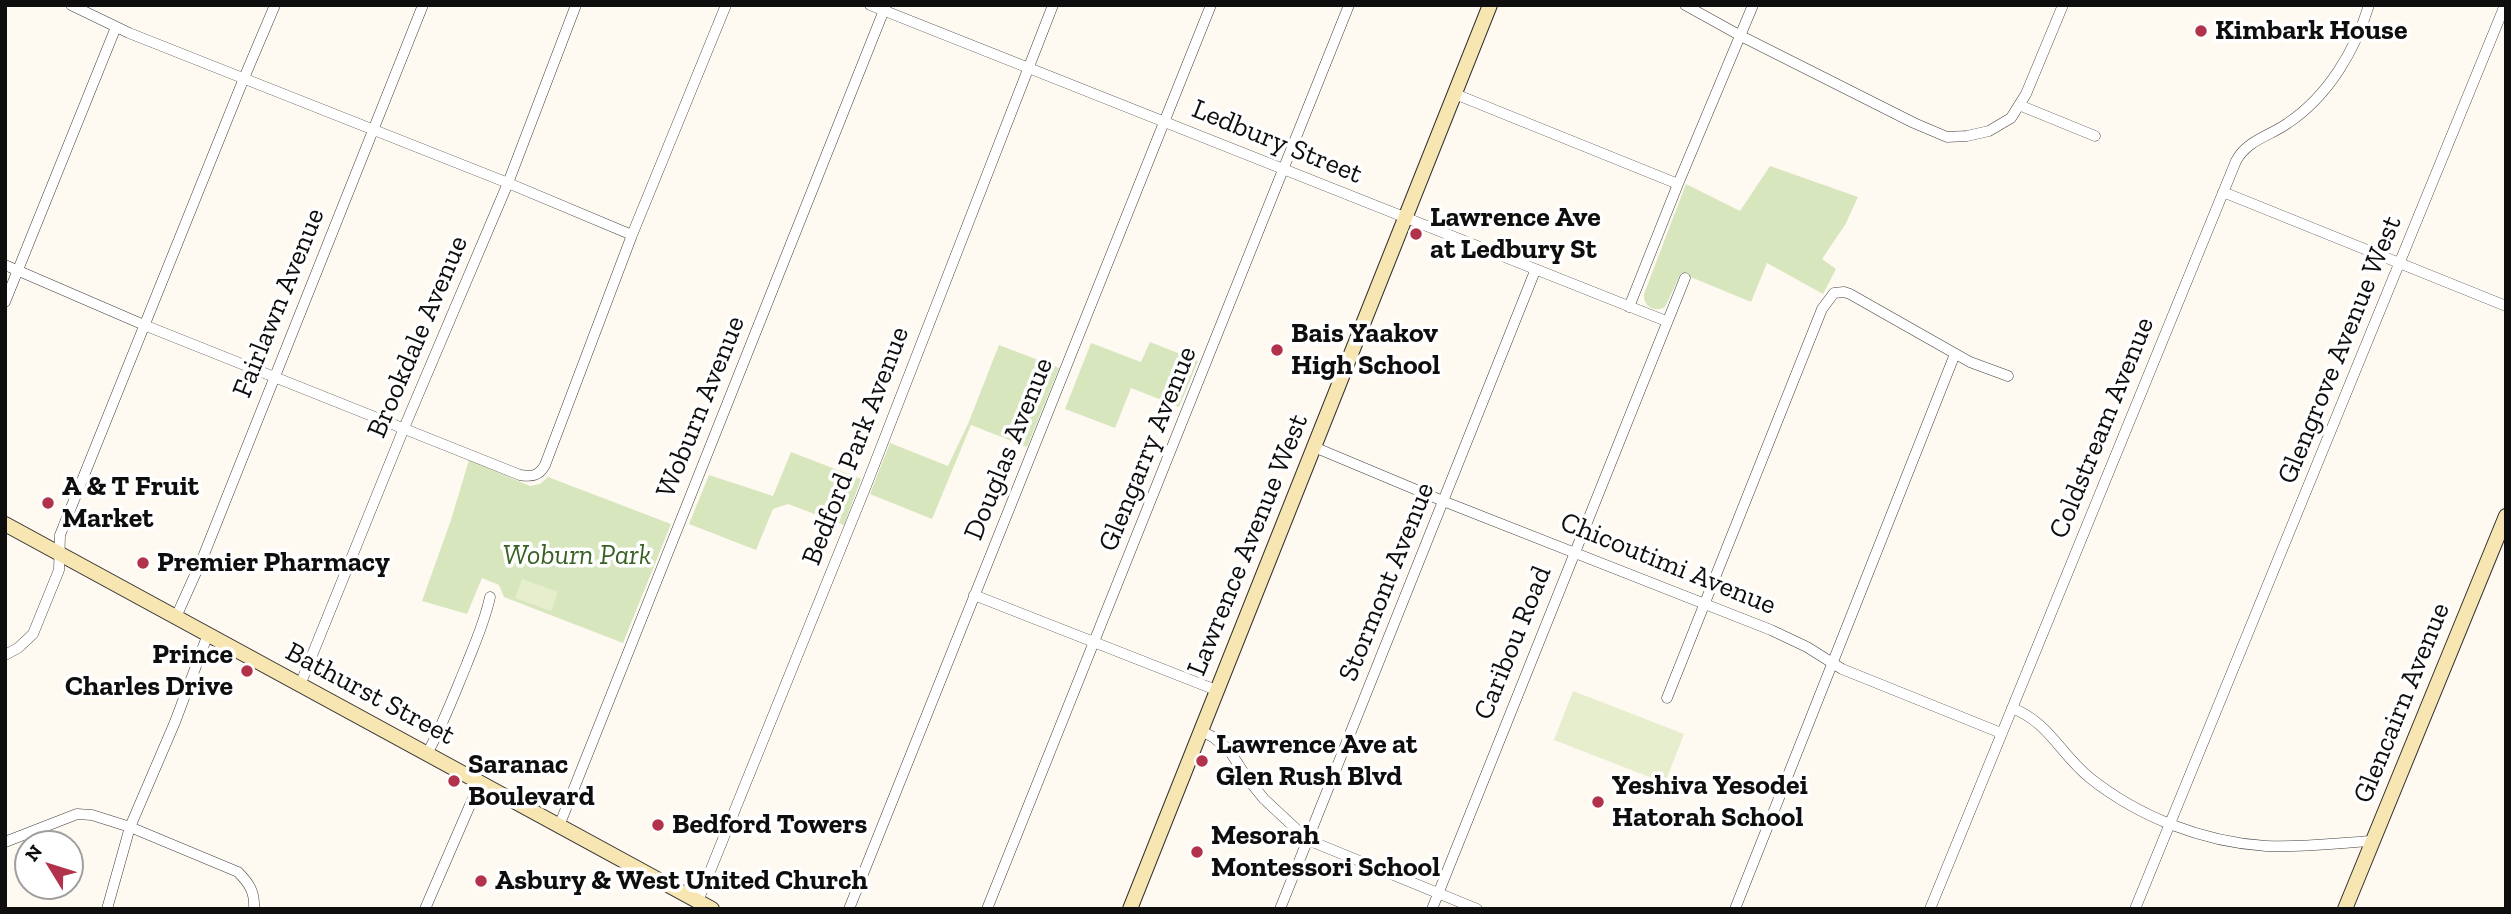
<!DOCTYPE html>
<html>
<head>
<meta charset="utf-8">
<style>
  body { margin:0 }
  #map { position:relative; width:2511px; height:914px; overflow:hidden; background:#fef9f1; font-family:"Zilla Slab",serif }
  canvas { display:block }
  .frame { position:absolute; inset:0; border:7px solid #0e0e0e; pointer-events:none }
  .north { position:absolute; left:14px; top:830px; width:70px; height:70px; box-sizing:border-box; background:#fff; border:2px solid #9f9f9f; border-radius:50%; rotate:308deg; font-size:19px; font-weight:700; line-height:28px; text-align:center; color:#0e0e0e }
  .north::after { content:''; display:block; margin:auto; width:24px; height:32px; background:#b3324b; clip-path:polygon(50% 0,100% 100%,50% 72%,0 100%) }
</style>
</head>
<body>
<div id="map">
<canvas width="2511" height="914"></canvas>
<div class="frame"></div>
<div class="north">N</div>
</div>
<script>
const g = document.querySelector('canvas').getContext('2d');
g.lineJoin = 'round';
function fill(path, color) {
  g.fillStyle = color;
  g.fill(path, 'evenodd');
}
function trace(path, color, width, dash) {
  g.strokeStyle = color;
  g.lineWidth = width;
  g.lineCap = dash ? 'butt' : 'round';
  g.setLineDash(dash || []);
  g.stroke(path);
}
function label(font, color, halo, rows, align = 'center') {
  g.font = font + ' "Zilla Slab",serif';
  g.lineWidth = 7;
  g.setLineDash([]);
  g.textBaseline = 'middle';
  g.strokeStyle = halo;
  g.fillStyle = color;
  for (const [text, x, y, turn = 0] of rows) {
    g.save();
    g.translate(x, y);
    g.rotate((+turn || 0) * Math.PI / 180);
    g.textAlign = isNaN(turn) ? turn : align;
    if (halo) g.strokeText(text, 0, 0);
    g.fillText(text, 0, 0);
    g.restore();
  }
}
const green = new Path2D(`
  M1770,166L1858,197L1845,225L1822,259L1836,269L1823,294L1767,263L1751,302L1681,273L1665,307C1654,313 1643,306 1644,294L1686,184L1740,211Z
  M1150,342L1198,361L1179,407L1131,388L1115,428L1065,409L1091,343L1141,362Z
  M999,345L1059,368L1027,447L971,425L932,519L870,494L890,443L948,466L968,424Z
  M791,452L861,479L844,525L788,504L773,509L756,550L689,524L709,475L773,496Z
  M469,460L530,486L540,484L548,477L671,524L623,643L504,597L499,585L482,578L467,614L422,601L451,520Z`);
const pitch = new Path2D(`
  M522,579L558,592L551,611L515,598Z
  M1573,691L1684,734L1665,783L1554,740Z`);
const street = new Path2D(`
  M71,5L129,33L508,183L632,235
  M870,5L1666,321
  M1685,5L1741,36L1914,123L1947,137L1967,136L1989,131L2011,118L2026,94L2063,5
  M1455,94L1678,184
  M2019,105L2095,136
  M2223,192L2506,306
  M5,265L144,325L520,475C532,477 539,476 545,465L632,235L726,5
  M5,302L116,27
  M1629,307L1678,184L1753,5
  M1314,447L1443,501L1771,630L1807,647L1842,669L2001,733
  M974,595L1216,690
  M176,617L203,557L423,5
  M5,655L18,648L33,634L59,570L60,535L244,78L275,5
  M300,685L404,428L508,183L576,5
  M1667,698L1822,309L1834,293L1844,292L1850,294L1970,362L2008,376
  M2012,708C2050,723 2060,754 2090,778C2139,817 2203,842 2266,846C2301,848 2337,843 2372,841
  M1201,731L1213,737L1229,750L1247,778L1264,799L1308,840L1477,909
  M428,752C443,724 454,695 466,666C475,643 485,621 490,597
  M559,826L886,5
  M5,842L77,814L92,815L130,827L238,872C250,884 255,893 254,909
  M698,901L866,486L1053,5
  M107,909L130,827L175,722L208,634
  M425,909L480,782
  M849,909L1211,5
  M987,909L1349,5
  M1280,909L1535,271
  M1432,909L1685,278
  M1735,909L1955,354
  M1930,909L2236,161C2247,140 2270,136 2288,123C2328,96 2355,51 2369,5
  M2135,909L2505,5`);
const secondary = new Path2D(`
  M5,524L712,909
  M1130,909L1490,5
  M2345,909L2506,516`);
const markers = [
  [2201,31,7,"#b3324b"],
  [1416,234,7,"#b3324b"],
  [1277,350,7,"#b3324b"],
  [48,503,7,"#b3324b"],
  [143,563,7,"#b3324b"],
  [247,671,7,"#b3324b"],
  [1202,761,7,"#b3324b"],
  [454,781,7,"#b3324b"],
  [1598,802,7,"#b3324b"],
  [658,825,7,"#b3324b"],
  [1197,852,7,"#b3324b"],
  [481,881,7,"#b3324b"]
];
const poiNames = [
  ["Kimbark House",2215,31],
  ["Lawrence Ave",1430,218],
  ["at Ledbury St",1430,250],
  ["Bais Yaakov",1291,334],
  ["High School",1291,366],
  ["A & T Fruit",62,487],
  ["Market",62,519],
  ["Premier Pharmacy",157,563],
  ["Prince",233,655,"right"],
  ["Charles Drive",233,687,"right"],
  ["Lawrence Ave at",1216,745],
  ["Glen Rush Blvd",1216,777],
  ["Saranac",468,765],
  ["Boulevard",468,797],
  ["Yeshiva Yesodei",1612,786],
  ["Hatorah School",1612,818],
  ["Bedford Towers",672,825],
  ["Mesorah",1211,836],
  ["Montessori School",1211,868],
  ["Asbury & West United Church",495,881]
];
const streetNames = [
  ["Ledbury Street",1277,142,22],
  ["Fairlawn Avenue",279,303,-68],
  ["Brookdale Avenue",418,337,-67],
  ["Glengrove Avenue West",2340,350,-68],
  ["Woburn Avenue",701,407,-68],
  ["Coldstream Avenue",2102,428,-68],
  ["Bedford Park Avenue",856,446,-69],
  ["Douglas Avenue",1009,449,-68],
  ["Glengarry Avenue",1148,449,-68],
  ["Lawrence Avenue West",1248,545,-68],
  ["Chicoutimi Avenue",1668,564,22],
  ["Stormont Avenue",1387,582,-68],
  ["Caribou Road",1513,643,-68],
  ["Bathurst Street",370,694,28],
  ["Glencairn Avenue",2402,703,-68]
];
const parkNames = [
  ["Woburn Park",577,556]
];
fill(green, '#d8e6bd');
fill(pitch, '#e7eece');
trace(street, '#414141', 11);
trace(secondary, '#303030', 16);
trace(street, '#fff', 10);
trace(secondary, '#f8e6b2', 14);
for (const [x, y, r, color] of markers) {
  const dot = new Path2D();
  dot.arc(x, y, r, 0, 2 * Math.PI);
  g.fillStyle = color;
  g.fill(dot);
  trace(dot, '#fff', 2.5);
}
label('bold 28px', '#0e0e0e', '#fff', poiNames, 'left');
label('28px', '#0e0e0e', '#fff', streetNames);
label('italic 28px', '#396124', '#fff', parkNames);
</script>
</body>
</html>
